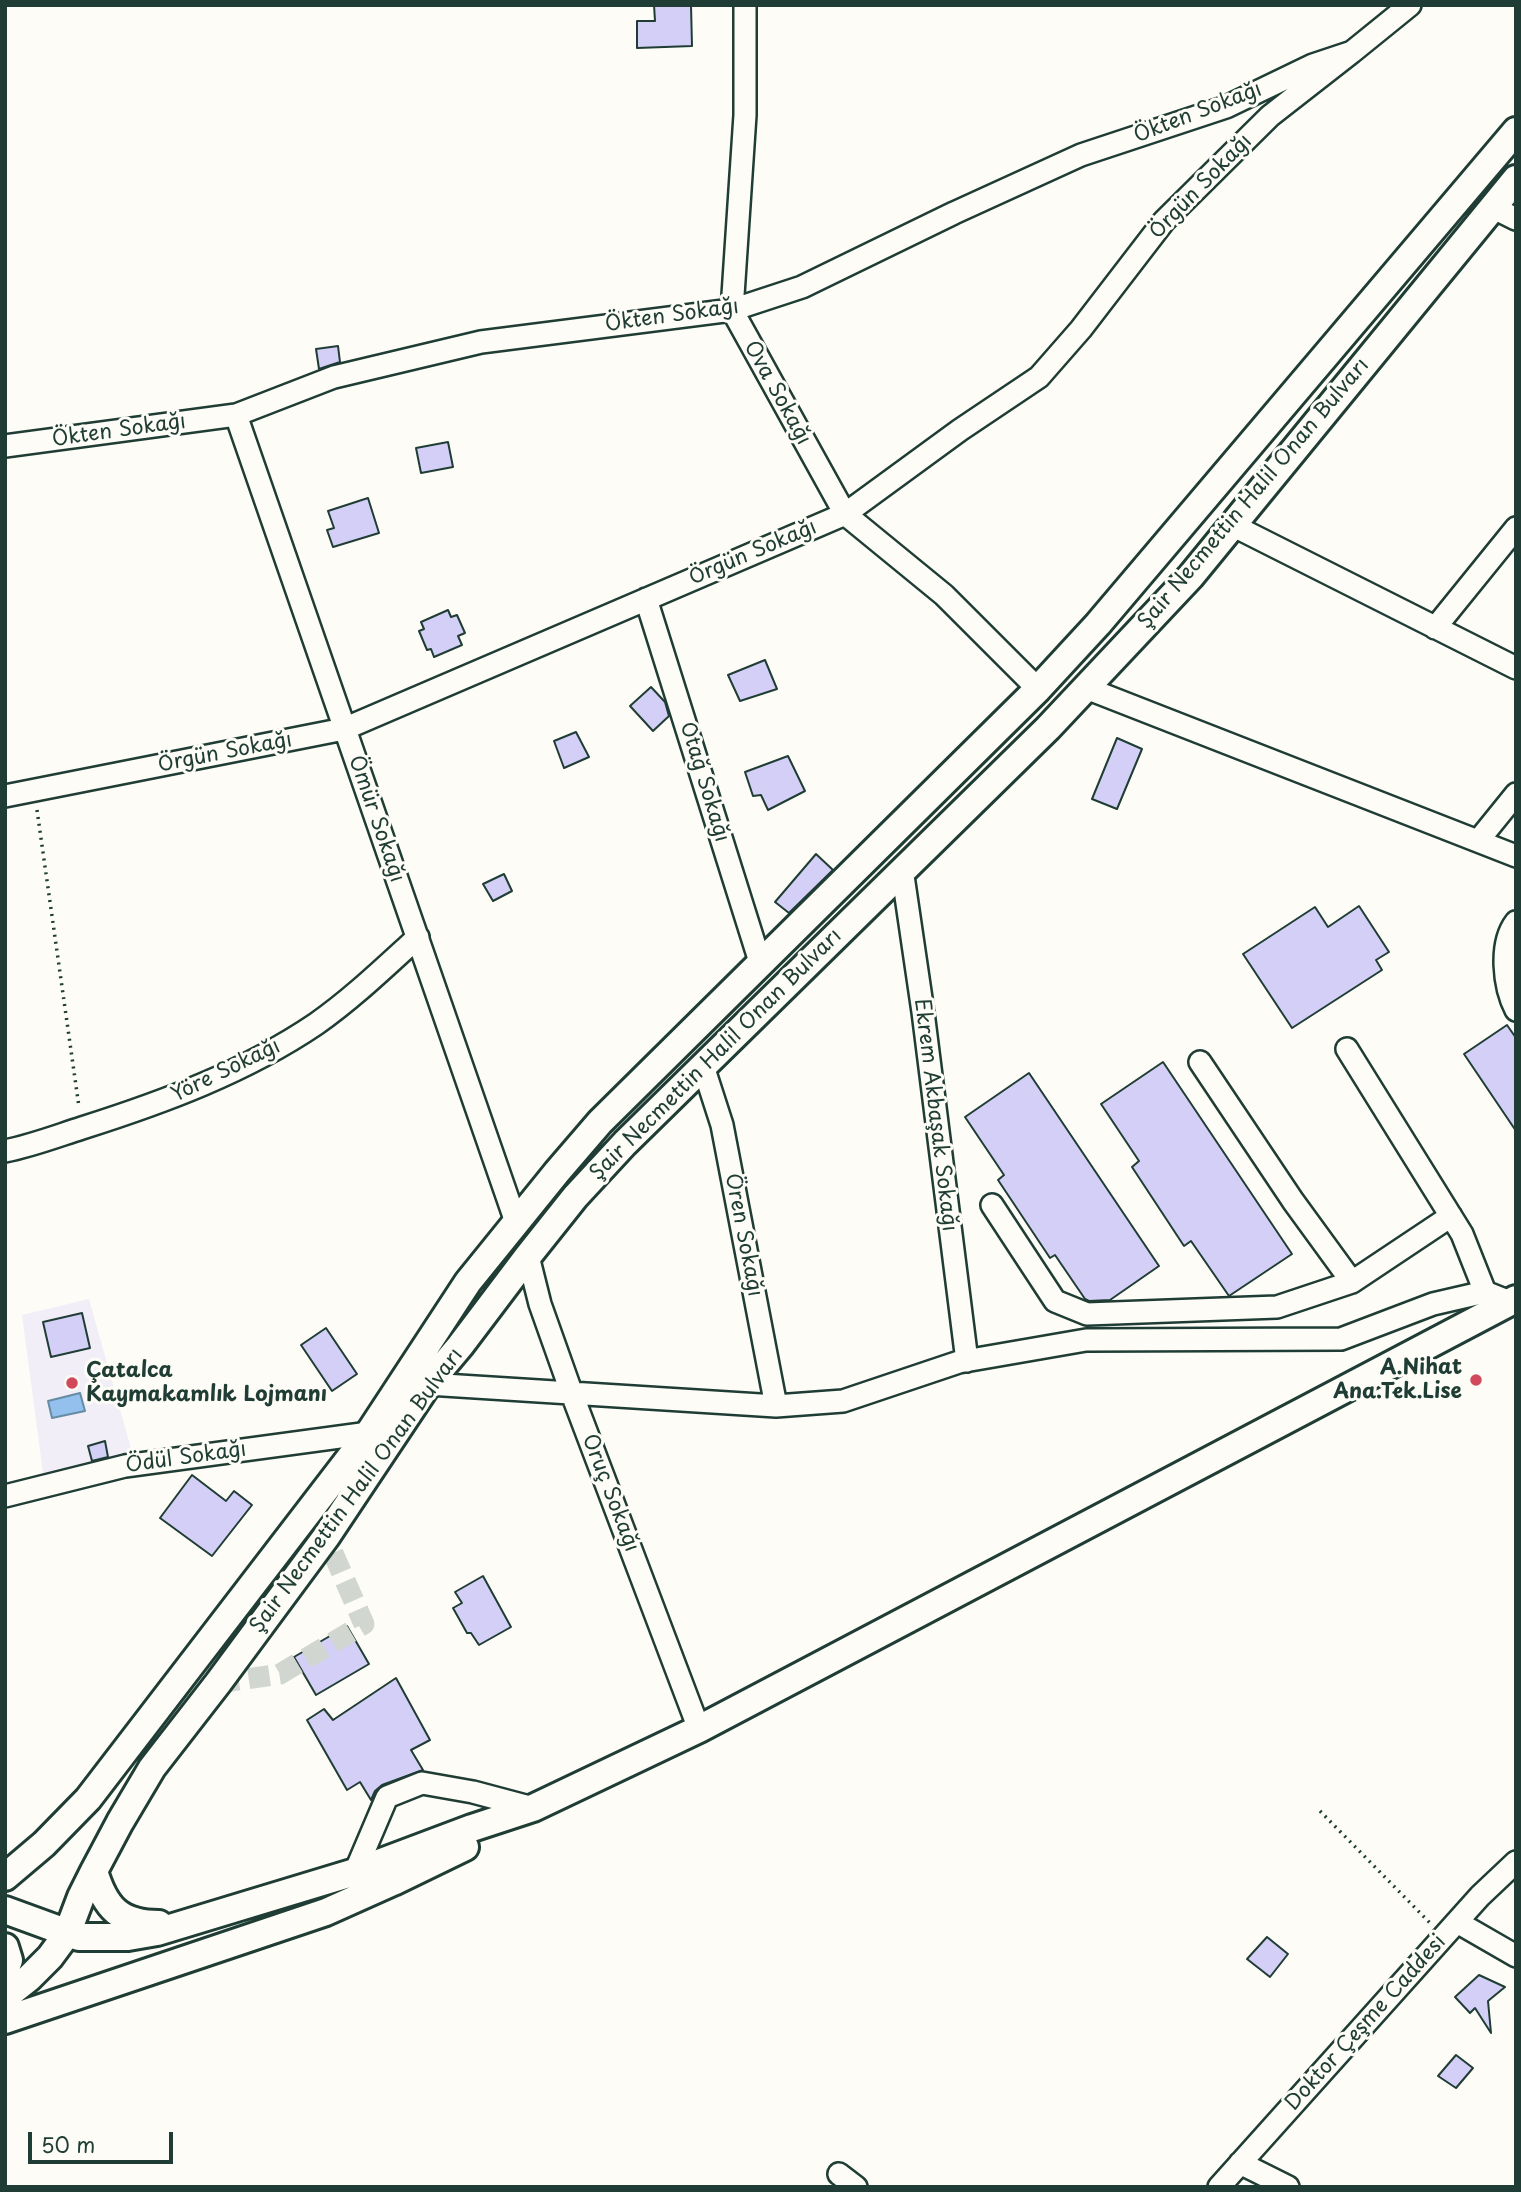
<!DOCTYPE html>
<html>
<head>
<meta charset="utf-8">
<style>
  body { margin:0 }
  #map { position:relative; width:1521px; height:2192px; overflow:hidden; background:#fdfcf7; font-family:"Playpen Sans",sans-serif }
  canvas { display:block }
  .frame { position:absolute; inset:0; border:7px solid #1f3d34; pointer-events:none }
  .scale { position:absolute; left:28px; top:2132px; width:145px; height:32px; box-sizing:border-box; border:4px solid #1f3d34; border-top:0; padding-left:9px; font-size:21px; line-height:24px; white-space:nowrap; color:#1f3d34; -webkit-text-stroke:5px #fdfcf7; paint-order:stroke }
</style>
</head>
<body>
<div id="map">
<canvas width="1521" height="2192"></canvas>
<div class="frame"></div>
<div class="scale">50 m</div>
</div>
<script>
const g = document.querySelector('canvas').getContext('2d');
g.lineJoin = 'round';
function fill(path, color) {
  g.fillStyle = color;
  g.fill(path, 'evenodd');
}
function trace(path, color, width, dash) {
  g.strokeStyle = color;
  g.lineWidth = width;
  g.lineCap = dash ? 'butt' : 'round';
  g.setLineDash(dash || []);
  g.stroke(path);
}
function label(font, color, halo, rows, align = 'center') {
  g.font = font + ' "Playpen Sans",sans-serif';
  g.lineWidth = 6;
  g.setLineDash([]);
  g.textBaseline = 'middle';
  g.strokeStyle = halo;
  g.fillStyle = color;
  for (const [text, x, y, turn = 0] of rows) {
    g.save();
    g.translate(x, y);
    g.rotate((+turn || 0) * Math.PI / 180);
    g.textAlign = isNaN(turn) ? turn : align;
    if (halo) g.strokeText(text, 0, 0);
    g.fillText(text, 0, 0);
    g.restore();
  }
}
const built = new Path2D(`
  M89,1299L132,1452L43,1473L22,1315Z`);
const water = new Path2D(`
  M80,1393L85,1411L52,1418L48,1401Z`);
const building = new Path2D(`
  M654,5H691L692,46L637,48V21H655Z
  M338,346L340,362L319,369L316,349Z
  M448,442L453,467L421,473L416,448Z
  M368,498L379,533L333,547L327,530L334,528L328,511Z
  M448,610L451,617L457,615L465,633L458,636L462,645L434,657L431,649L427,650L419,631L424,629L421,622Z
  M765,660L777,689L740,701L728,675Z
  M651,687L665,702L669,716L653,731L630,706Z
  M576,732L589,757L564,768L554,741Z
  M1117,738L1142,749L1117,809L1092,799Z
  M788,756L805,791L768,810L761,795L753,796L745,772Z
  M816,854L833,870L789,913L775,902Z
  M504,874L512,891L493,901L483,884Z
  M1359,906L1389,952L1376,960L1382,970L1292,1028L1243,954L1315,907L1328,927Z
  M1507,1025L1516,1038V1131L1464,1054Z
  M1163,1062L1292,1254L1229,1296L1191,1241L1184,1246L1132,1167L1139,1161L1101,1104Z
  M1029,1073L1159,1266L1110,1300L1089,1301L1085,1299L1055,1255L1050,1258L998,1180L1004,1175L965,1117Z
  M82,1313L90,1348L51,1357L43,1322Z
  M326,1328L357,1374L332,1391L301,1345Z
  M105,1441L108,1457L92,1461L88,1446Z
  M192,1475L226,1501L234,1491L252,1505L212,1556L160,1518Z
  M483,1576L511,1627L479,1645L471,1633H467L453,1608L462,1603L455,1592Z
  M347,1626L369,1664L316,1695L294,1657Z
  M396,1678L430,1740L411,1750L423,1770L382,1785L375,1791L371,1800L360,1782L347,1790L307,1720L324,1709L333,1720Z
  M1267,1937L1288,1954L1270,1977L1247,1959Z
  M1479,1975L1505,1987L1488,2001L1491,2033L1475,2008L1470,2013L1455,1997Z
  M1456,2055L1473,2068L1456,2088L1438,2076Z`);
const minorTunnel = new Path2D(`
  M218,1683L280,1674L364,1624L326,1537`);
const path = new Path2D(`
  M37,810L79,1107
  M1320,1811L1430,1923`);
const minor = new Path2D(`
  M745,5V115L732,310L845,514L944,595L1038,689
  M1492,207L1516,219
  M236,415L516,1222
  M5,446L236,415L334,377L481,342L732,310L802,287L954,213L1081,155L1226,107L1313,65L1352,52L1410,5
  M1232,525L1516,668
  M646,599L761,965
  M1435,628L1516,528
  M1086,688L1516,856
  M5,796L344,729L845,514L960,430L1039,377L1081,329L1164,221L1270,116L1352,52
  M1478,841L1516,794
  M902,869L923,1012L967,1361
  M1516,922C1499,944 1504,987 1516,1010
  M1347,1049L1462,1234L1485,1292
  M1200,1062L1293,1201L1352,1282
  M703,1066L722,1125L776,1406
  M5,1151C31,1146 57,1136 82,1128C164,1102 245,1072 316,1024C353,998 385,967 418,937
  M992,1205L1055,1301L1087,1314L1277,1307L1352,1282L1451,1216
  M528,1256L540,1304L572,1394L699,1729
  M428,1384L776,1406L843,1401L959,1362L1086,1340L1341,1339L1433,1304L1485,1292L1510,1302
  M5,1496L125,1466L369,1433
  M355,1872L387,1797L422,1783L473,1792L533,1808
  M1457,1922L1516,1956
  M1240,2163L1288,2187
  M839,2174L856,2187
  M1219,2187L1480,1896L1516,1862`);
const major = new Path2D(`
  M94,1871C105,1908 120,1924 159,1924
  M5,1877L44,1844L88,1799L369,1433L468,1282L557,1172L600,1122L1038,689L1098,624L1516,131
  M5,1910L79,1937H128L157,1932L355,1872L472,1828L533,1808L699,1729L1516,1299
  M5,1947L9,1960L5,1971
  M5,1997L29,1978L50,1957L67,1934L81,1897L94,1871L120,1822L152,1768L218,1683L326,1537L428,1384L460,1346L528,1256L575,1197L625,1143L1048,728L1191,576L1516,179
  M5,2020L326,1912L393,1882L465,1847`);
const markers = [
  [1476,1380,7,"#d1495b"],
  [72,1383,7,"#d1495b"]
];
const streetNames = [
  ["Ökten Sokağı",1198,113,-21],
  ["Örgün Sokağı",1201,187,-46],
  ["Ökten Sokağı",672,316,-8],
  ["Ova Sokağı",777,393,61],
  ["Ökten Sokağı",119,431,-8],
  ["Şair Necmettin Halil Onan Bulvarı",1254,494,-50],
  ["Örgün Sokağı",753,553,-23],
  ["Örgün Sokağı",225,753,-11],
  ["Otağ Sokağı",704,782,73],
  ["Ömür Sokağı",376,819,71],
  ["Şair Necmettin Halil Onan Bulvarı",716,1055,-45],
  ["Yöre Sokağı",226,1071,-26],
  ["Ekrem Akbaşak Sokağı",935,1115,83],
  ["Ören Sokağı",743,1235,79],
  ["Ödül Sokağı",186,1458,-8],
  ["Şair Necmettin Halil Onan Bulvarı",357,1491,-54],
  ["Oruç Sokağı",610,1493,69],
  ["Doktor Çeşme Caddesi",1366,2023,-48]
];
const poiNames = [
  ["A.Nihat",1462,1368],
  ["Ana.Tek.Lise",1462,1392],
  ["Çatalca",86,1371,"left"],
  ["Kaymakamlık Lojmanı",86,1395,"left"]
];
fill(built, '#f1eef7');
fill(water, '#93c0ed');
trace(water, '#658ca3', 2);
fill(building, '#d4cff7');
trace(building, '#1f3d34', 2);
trace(minorTunnel, '#d1d6d0', 21, [21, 10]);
trace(minor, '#1f3d34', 26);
trace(major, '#1f3d34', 32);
trace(path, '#1f3d34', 3.5, [2, 5]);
trace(minor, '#fdfcf7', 21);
trace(major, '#fdfcf7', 26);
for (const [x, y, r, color] of markers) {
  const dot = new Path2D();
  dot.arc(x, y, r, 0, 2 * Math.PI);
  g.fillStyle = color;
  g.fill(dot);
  trace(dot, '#fdfcf7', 2.5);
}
label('21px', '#1f3d34', '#fdfcf7', streetNames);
label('bold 21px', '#1f3d34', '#fdfcf7', poiNames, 'right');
</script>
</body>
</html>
